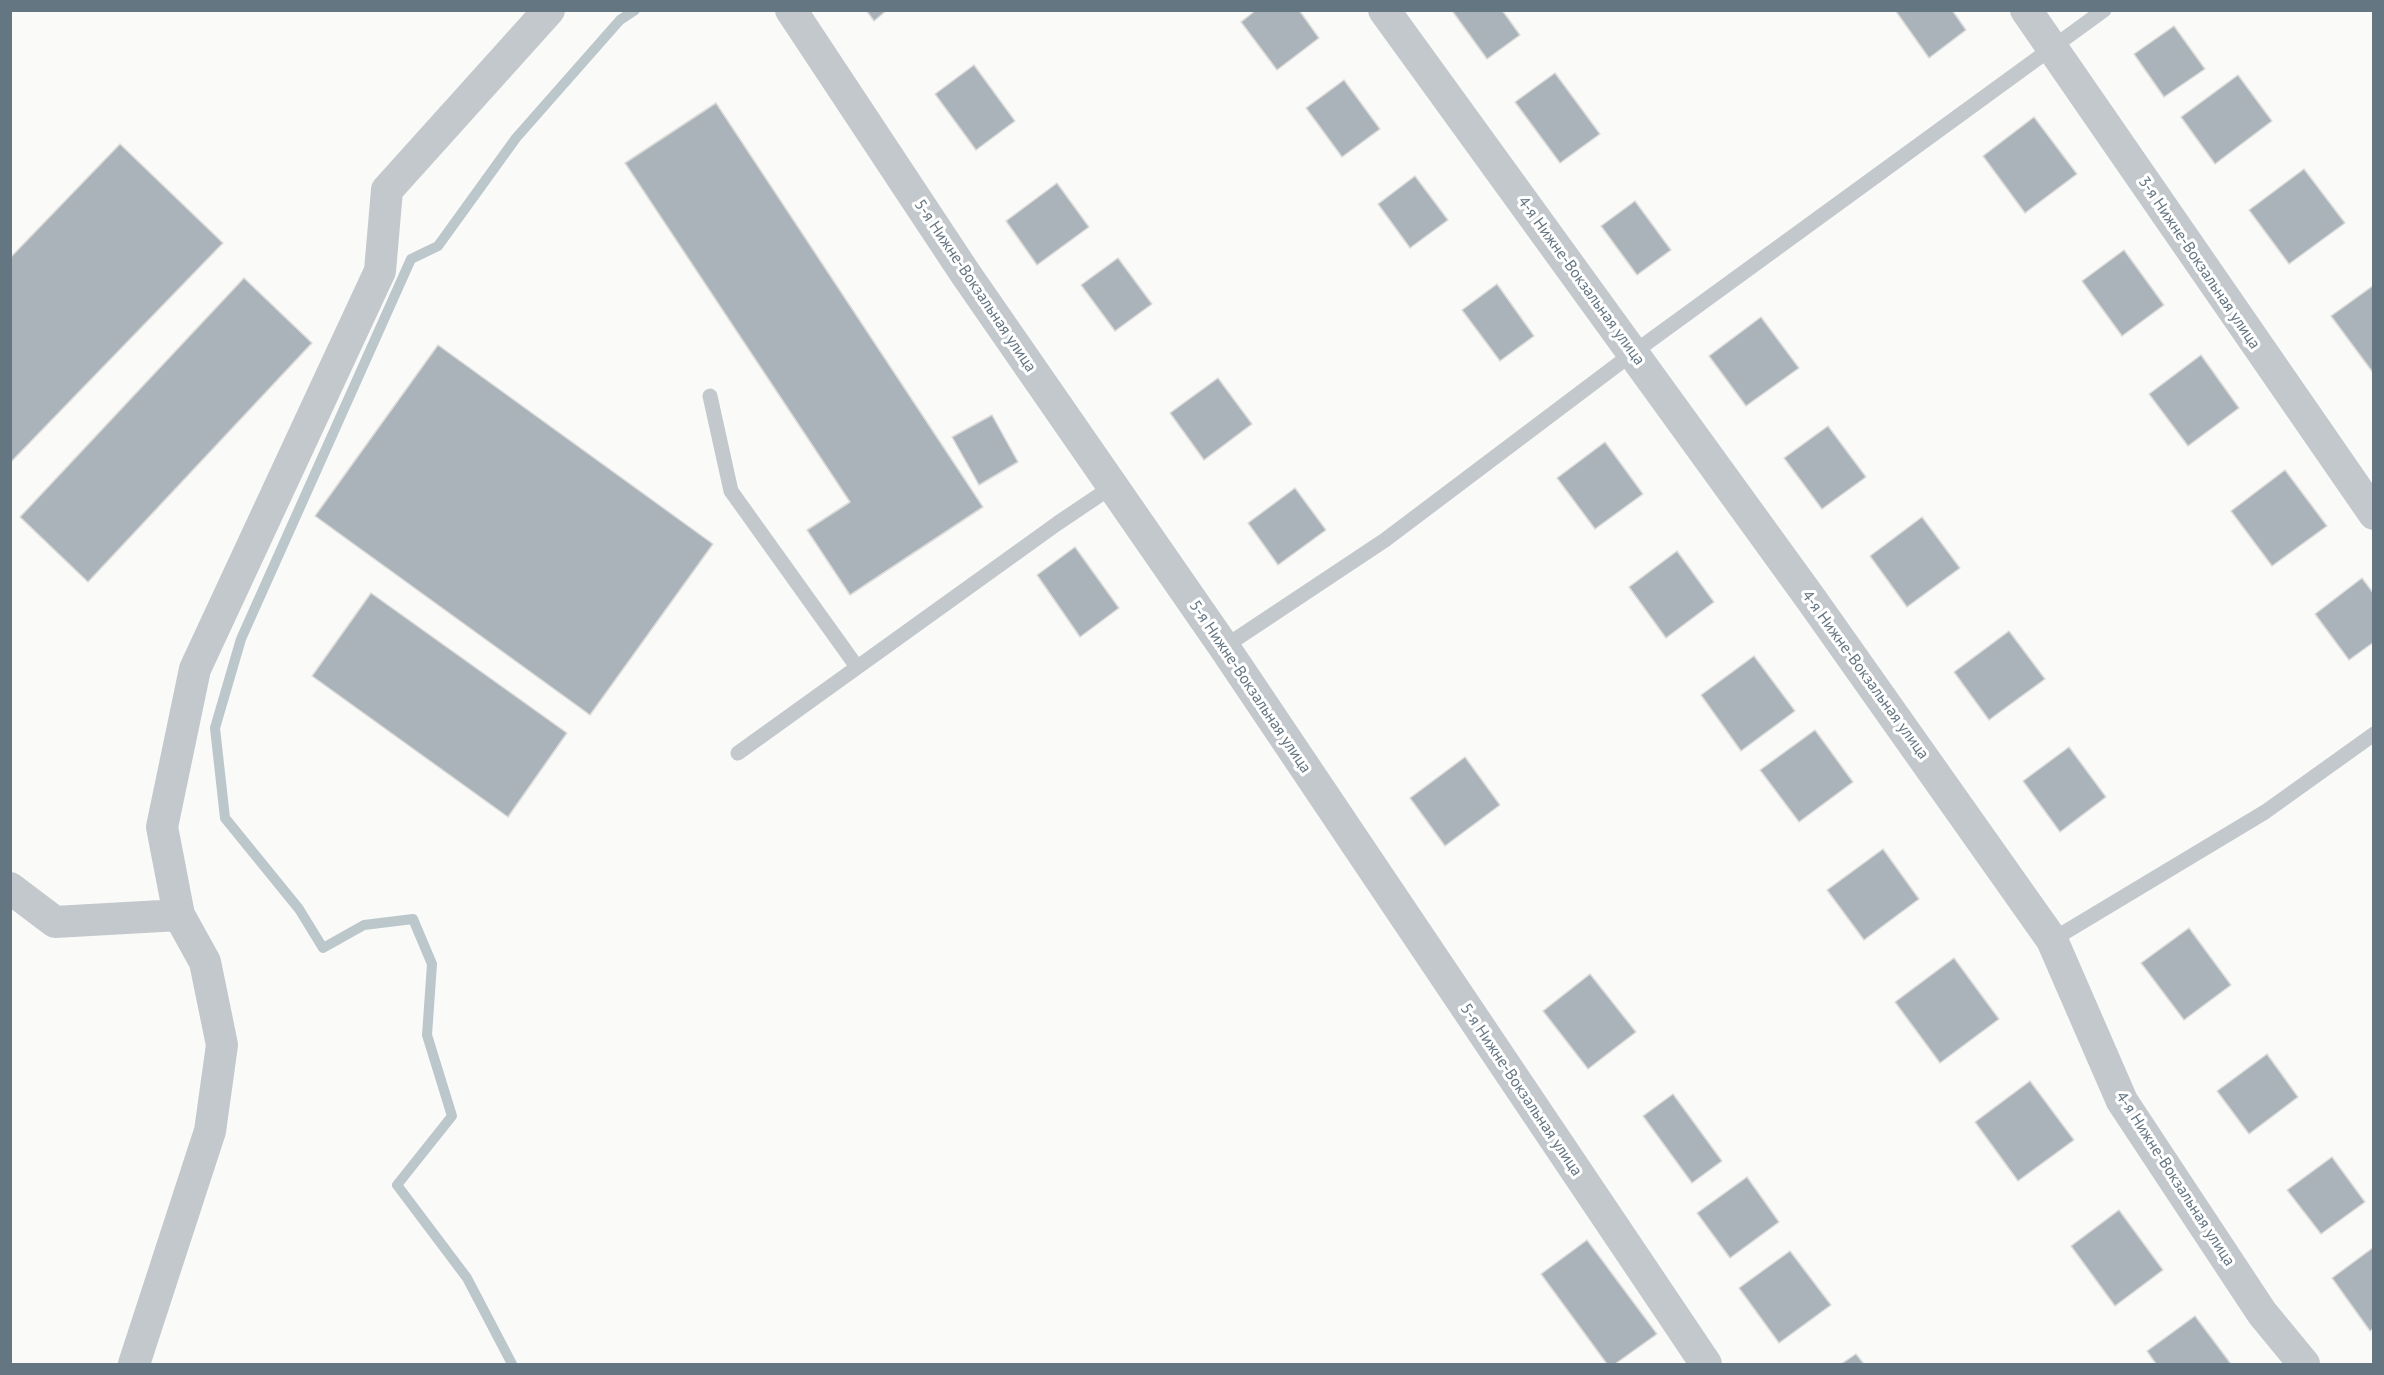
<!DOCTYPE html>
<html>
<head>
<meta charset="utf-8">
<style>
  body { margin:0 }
  #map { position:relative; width:2384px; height:1375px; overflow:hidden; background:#fafaf8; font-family:"PT Sans",sans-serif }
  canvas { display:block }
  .frame { position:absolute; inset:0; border:12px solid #657683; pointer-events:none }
</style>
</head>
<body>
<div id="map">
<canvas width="2384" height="1375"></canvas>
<div class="frame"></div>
</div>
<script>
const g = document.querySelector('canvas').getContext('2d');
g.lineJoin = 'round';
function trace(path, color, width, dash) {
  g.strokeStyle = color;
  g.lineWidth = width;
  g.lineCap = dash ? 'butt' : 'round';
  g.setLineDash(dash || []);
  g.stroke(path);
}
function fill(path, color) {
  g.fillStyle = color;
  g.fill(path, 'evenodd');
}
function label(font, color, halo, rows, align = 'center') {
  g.font = font + ' "PT Sans",sans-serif';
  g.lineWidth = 6;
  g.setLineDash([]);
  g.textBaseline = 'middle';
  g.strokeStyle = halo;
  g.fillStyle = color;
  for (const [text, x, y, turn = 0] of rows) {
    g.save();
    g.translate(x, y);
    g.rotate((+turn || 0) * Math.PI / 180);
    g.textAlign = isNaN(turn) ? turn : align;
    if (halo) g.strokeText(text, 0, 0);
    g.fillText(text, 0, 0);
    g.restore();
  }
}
const stream = new Path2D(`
  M512,1364L467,1278L397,1185L452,1116L427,1035L432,964L413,919L364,925L323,948L299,909L225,818L215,728L241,639L411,259L438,246L516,138L620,20L635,10`);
const building = new Path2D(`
  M866,10H887L874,21Z
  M1256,10H1299L1319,38L1277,70L1241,22Z
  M1456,10H1502L1520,35L1487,59L1453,12Z
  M1895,10H1952L1966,30L1929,58Z
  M2174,26L2205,69L2164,97L2134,54Z
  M974,65L1015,121L976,150L935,94Z
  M1555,73L1600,134L1560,163L1515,102Z
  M2238,75L2272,121L2215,164L2181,117Z
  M1344,80L1380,129L1342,157L1306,108Z
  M716,103L983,507L850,595L807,530L850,502L625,163Z
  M2034,117L2077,174L2025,213L1983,156Z
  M120,144L223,243L10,463V258Z
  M2304,169L2345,223L2289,264L2249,210Z
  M1415,176L1448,220L1410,248L1378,204Z
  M1057,183L1089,227L1037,265L1006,221Z
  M1635,201L1671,250L1637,275L1601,226Z
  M2124,250L2164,305L2122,336L2082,281Z
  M1118,258L1152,304L1115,331L1081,285Z
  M244,278L312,343L88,582L20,517Z
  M1497,284L1534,336L1500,361L1462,310Z
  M2374,285V374L2331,316Z
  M1761,317L1799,368L1746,406L1709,356Z
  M438,345L713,544L590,715L315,516Z
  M2201,355L2239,408L2188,446L2149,394Z
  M1218,378L1252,424L1204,460L1170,413Z
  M992,415L1018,462L979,485L952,437Z
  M1828,426L1866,477L1822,509L1784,458Z
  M1605,442L1643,494L1595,529L1557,478Z
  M2285,470L2327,526L2272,566L2231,511Z
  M1295,488L1326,530L1278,565L1248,523Z
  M1922,517L1960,568L1907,607L1870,556Z
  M1075,547L1119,608L1080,637L1037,575Z
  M1677,551L1714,602L1666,638L1629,587Z
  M2362,578L2374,594V642L2349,660L2315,614Z
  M371,593L567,733L508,817L312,676Z
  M2009,631L2045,679L1989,720L1954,672Z
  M1754,656L1795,711L1741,751L1701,695Z
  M1815,730L1853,782L1799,822L1760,770Z
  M2069,747L2106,797L2060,832L2023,781Z
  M1465,757L1500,805L1445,846L1410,798Z
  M1883,849L1919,899L1864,940L1827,890Z
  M2189,928L2231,985L2184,1020L2141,963Z
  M1954,958L1999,1019L1940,1063L1895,1002Z
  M1590,974L1636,1032L1588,1069L1543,1011Z
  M2267,1054L2298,1097L2249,1134L2217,1091Z
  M2030,1081L2074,1140L2018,1181L1975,1122Z
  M1673,1094L1722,1161L1692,1183L1643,1116Z
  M2332,1157L2365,1202L2321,1234L2287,1190Z
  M1747,1177L1779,1222L1730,1258L1697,1213Z
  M2119,1210L2163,1270L2115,1306L2071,1246Z
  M1587,1240L1657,1334L1615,1364H1607L1541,1274Z
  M2374,1247V1328L2370,1331L2332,1278Z
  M1790,1251L1831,1305L1779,1343L1739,1288Z
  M2195,1316L2231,1364H2156L2147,1351Z
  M1856,1354L1864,1364H1841Z`);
const lane = new Path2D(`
  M710,396L731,491L857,667
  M1224,647L1385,540L1633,353L2104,10
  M738,753L1058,523L1113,486
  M2052,940L2265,812L2374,734`);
const street = new Path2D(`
  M791,10L965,273L1224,647L1706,1364
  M1384,10L1811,599L2052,940L2122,1101L2262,1313L2304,1364
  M2026,10L2374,514
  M10,888L55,922L179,915
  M134,1364L210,1131L222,1045L205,962L179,915L162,827L195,669L380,271L387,190L549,10`);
const streetNames = [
  ["3-я Нижне-Вокзальная улица",2199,263,56],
  ["4-я Нижне-Вокзальная улица",1581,281,54],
  ["5-я Нижне-Вокзальная улица",975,286,56],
  ["4-я Нижне-Вокзальная улица",1865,675,54],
  ["5-я Нижне-Вокзальная улица",1250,687,56],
  ["5-я Нижне-Вокзальная улица",1521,1090,56],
  ["4-я Нижне-Вокзальная улица",2175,1179,57]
];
trace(stream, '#bbc7cb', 10);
fill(building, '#aab3b9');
trace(building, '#dcdcda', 1.5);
trace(lane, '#c3c8cc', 15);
trace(street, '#c3c8cc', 32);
label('16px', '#657683', '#fff', streetNames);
</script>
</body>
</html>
